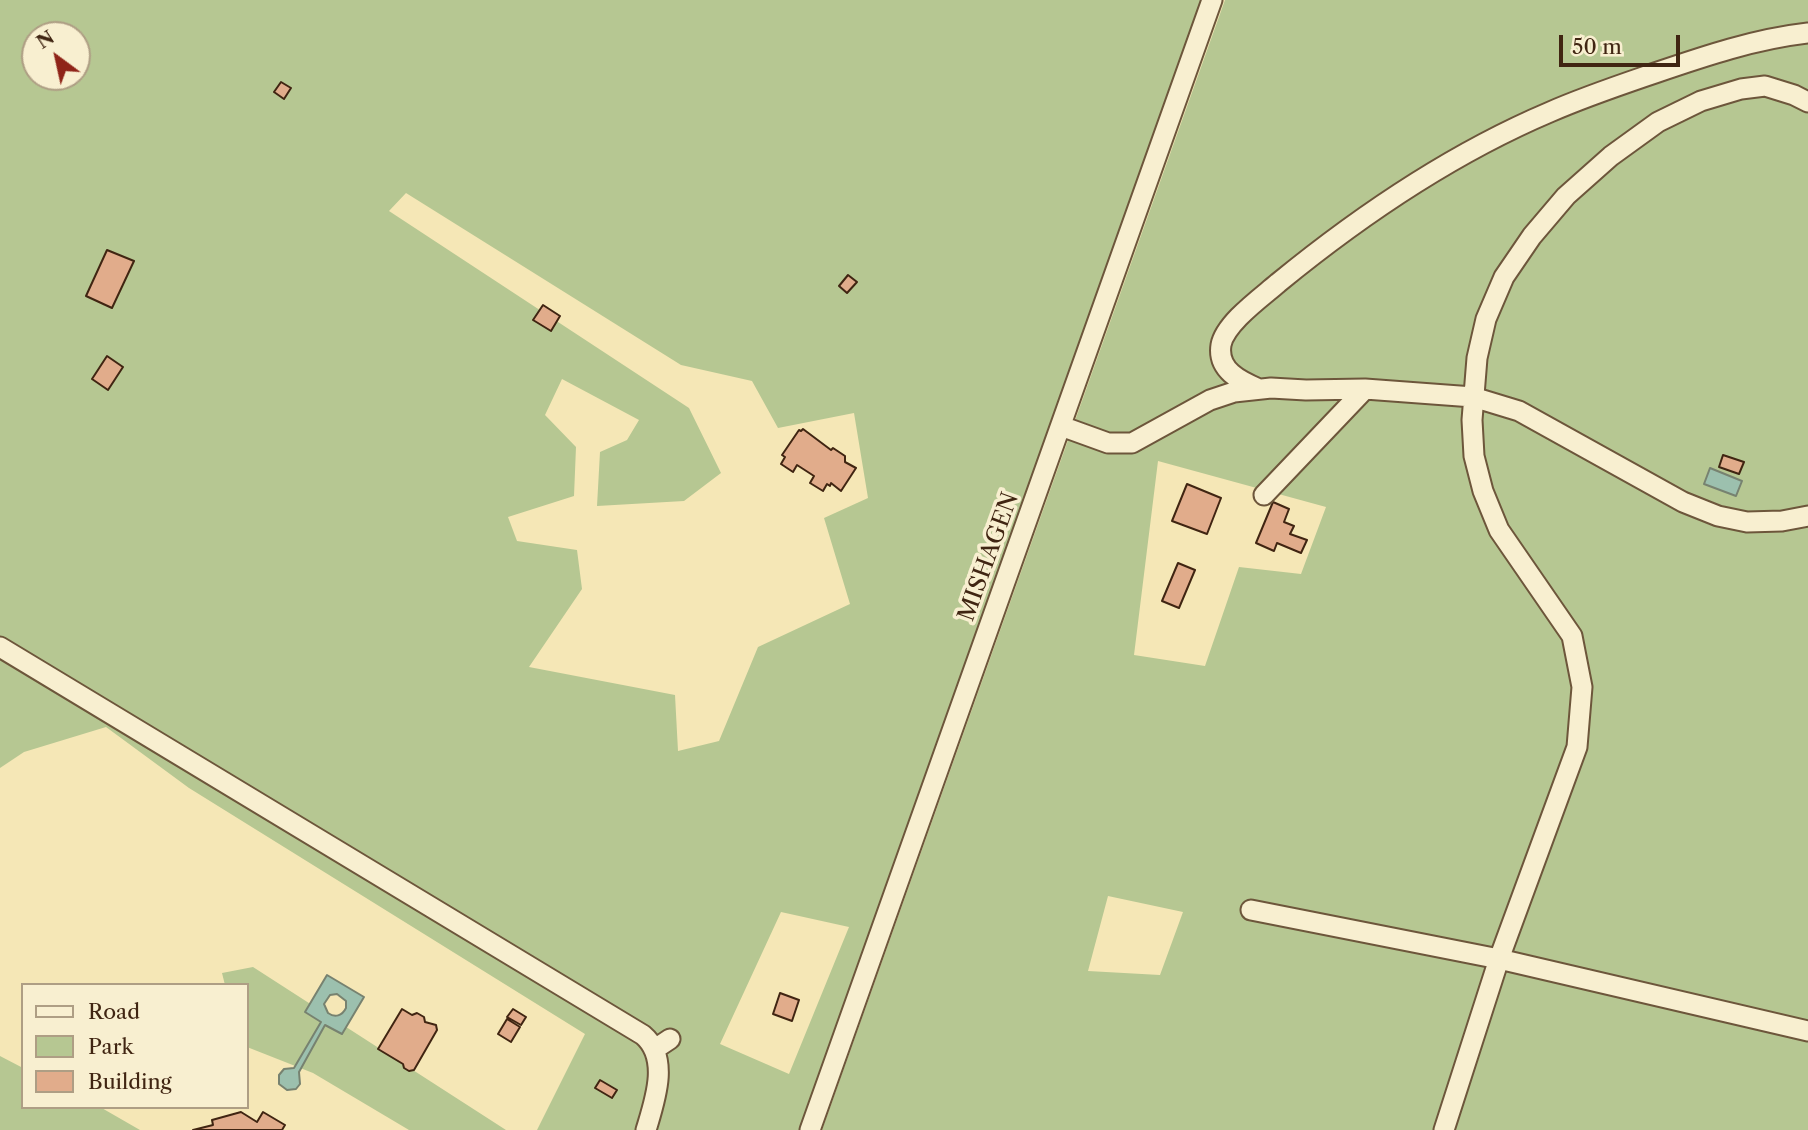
<!DOCTYPE html>
<html>
<head>
<meta charset="utf-8">
<style>
  body { margin:0 }
  #map { position:relative; width:1808px; height:1130px; overflow:hidden; background:#f5e7b6; font-family:"Libre Caslon Text",serif }
  canvas { display:block }
  .legend { position:absolute; left:21px; top:983px; width:228px; height:126px; box-sizing:border-box; background:#f8efd0; border:2px solid #ae9e84; margin:0; padding:9px 12px; list-style:none; font-size:21px; color:#402512 }
  .legend li { display:flex; align-items:center; gap:14px; height:35px }
  .legend b { width:35px; border:2px solid #ae9e84 }
  .north { position:absolute; left:21px; top:21px; width:70px; height:70px; box-sizing:border-box; background:#f8efd0; border:2px solid #ae9e84; border-radius:50%; rotate:327deg; font-size:19px; font-weight:700; line-height:28px; text-align:center; color:#402512 }
  .north::after { content:''; display:block; margin:auto; width:24px; height:32px; background:#8f2418; clip-path:polygon(50% 0,100% 100%,50% 72%,0 100%) }
  .scale { position:absolute; left:1559px; top:35px; width:121px; height:32px; box-sizing:border-box; border:4px solid #402512; border-top:0; padding-left:9px; font-size:21px; line-height:24px; white-space:nowrap; color:#402512; -webkit-text-stroke:5px #f8efd0; paint-order:stroke }
</style>
</head>
<body>
<div id="map">
<canvas width="1808" height="1130"></canvas>
<ul class="legend">
<li><b style="height:9px;background:#f8efd0"></b>Road</li>
<li><b style="height:19px;background:#b6c792"></b>Park</li>
<li><b style="height:19px;background:#e1ac8b"></b>Building</li>
</ul>
<div class="north">N</div>
<div class="scale">50 m</div>
</div>
<script>
const g = document.querySelector('canvas').getContext('2d');
g.lineJoin = 'round';
function fill(path, color) {
  g.fillStyle = color;
  g.fill(path, 'evenodd');
}
function trace(path, color, width, dash) {
  g.strokeStyle = color;
  g.lineWidth = width;
  g.lineCap = dash ? 'butt' : 'round';
  g.setLineDash(dash || []);
  g.stroke(path);
}
function label(font, color, halo, rows, align = 'center') {
  g.font = font + ' "Libre Caslon Text",serif';
  g.lineWidth = 7;
  g.setLineDash([]);
  g.textBaseline = 'middle';
  g.strokeStyle = halo;
  g.fillStyle = color;
  for (const [text, x, y, turn = 0] of rows) {
    g.save();
    g.translate(x, y);
    g.rotate((+turn || 0) * Math.PI / 180);
    g.textAlign = isNaN(turn) ? turn : align;
    if (halo) g.strokeText(text, 0, 0);
    g.fillText(text, 0, 0);
    g.restore();
  }
}
const green = new Path2D(`
  M0,0H1201L803,1130H537L585,1034L189,788L106,727L24,752L0,768ZM35,35H77V77H35ZM406,193L681,365L752,381L778,428L854,413L868,498L824,518L850,604L758,647L719,741L678,751L675,695L529,667L582,589L577,550L517,541L508,517L574,496L576,447L545,415L562,379L639,420L627,440L600,452L597,506L684,501L721,473L689,408L389,211ZM781,912L849,927L789,1074L720,1044Z
  M1225,0H1808V1130H822ZM1158,461L1326,507L1301,574L1239,567L1205,666L1134,655ZM1108,896L1183,912L1160,975L1088,971Z
  M253,967L506,1130H409L313,1073L247,1047V985H225L222,973Z
  M0,1056L23,1068V1107H100L140,1130H0Z`);
const water = new Path2D(`
  M1710,468L1742,481L1736,496L1704,484Z
  M327,975L364,997L342,1034L325,1025L299,1072L300,1084L296,1089L287,1090L279,1084V1075L284,1069L294,1068L321,1022L305,1012ZM337,994L346,1001V1008C342,1016 335,1018 328,1013L324,1004L330,995Z`);
const building = new Path2D(`
  M281,82L291,88L284,99L274,92Z
  M107,250L134,261L112,308L86,296Z
  M848,275L857,282L847,293L839,286Z
  M543,305L560,316L551,331L533,320Z
  M107,356L123,367L108,390L92,379Z
  M803,429L831,450L833,448L845,456V462L856,468L841,491L831,483L830,486L827,484L823,491L810,483L814,476L797,465L793,472L781,464L785,457L782,455L799,430L801,431Z
  M1723,455L1744,462L1739,474L1719,467Z
  M1187,484L1221,498L1207,534L1172,521Z
  M1273,502L1289,509L1284,522L1294,526L1290,534L1307,540L1301,553L1277,543L1274,551L1256,543Z
  M1178,563L1195,570L1179,608L1162,601Z
  M780,993L799,1000L792,1021L773,1014Z
  M402,1009L412,1015L417,1013L424,1017L425,1022L436,1025L437,1030L414,1070L409,1071L404,1068L403,1064L378,1049Z
  M513,1009L526,1017L521,1025L507,1017Z
  M507,1019L520,1027L511,1042L498,1034Z
  M600,1080L617,1090L612,1098L595,1088Z
  M241,1112L257,1122L263,1112L285,1125L282,1130H193L213,1125L212,1120Z`);
const minor = new Path2D(`
  M1259,389C1240,381 1217,370 1221,345C1225,323 1262,297 1278,283C1361,215 1451,154 1550,112C1584,97 1620,85 1655,73C1705,56 1755,39 1808,33
  M1061,426L1108,443H1132L1210,400L1234,392L1271,388L1306,390L1365,389
  M1264,495L1365,389L1473,397L1519,411L1683,502L1718,516L1747,522L1782,521L1808,516
  M0,647L643,1035C670,1058 655,1100 646,1130
  M1251,910L1499,959L1808,1031
  M655,1049L670,1039
  M810,1130L1212,0
  M1444,1130L1499,959L1577,747L1582,687L1572,636L1499,530L1483,491L1474,456L1472,420L1477,358L1486,319L1504,277L1532,236L1566,196L1611,156L1658,122L1701,101L1741,89L1765,86L1794,95L1808,102`);
const streetNames = [
  ["MISHAGEN",989,557,-70]
];
fill(green, '#b6c792');
fill(water, '#9cc0ae');
trace(water, '#778270', 2);
fill(building, '#e1ac8b');
trace(building, '#402512', 2);
trace(minor, '#6d563b', 23);
trace(minor, '#f8efd0', 19);
label('23px', '#402512', '#f8efd0', streetNames);
</script>
</body>
</html>
